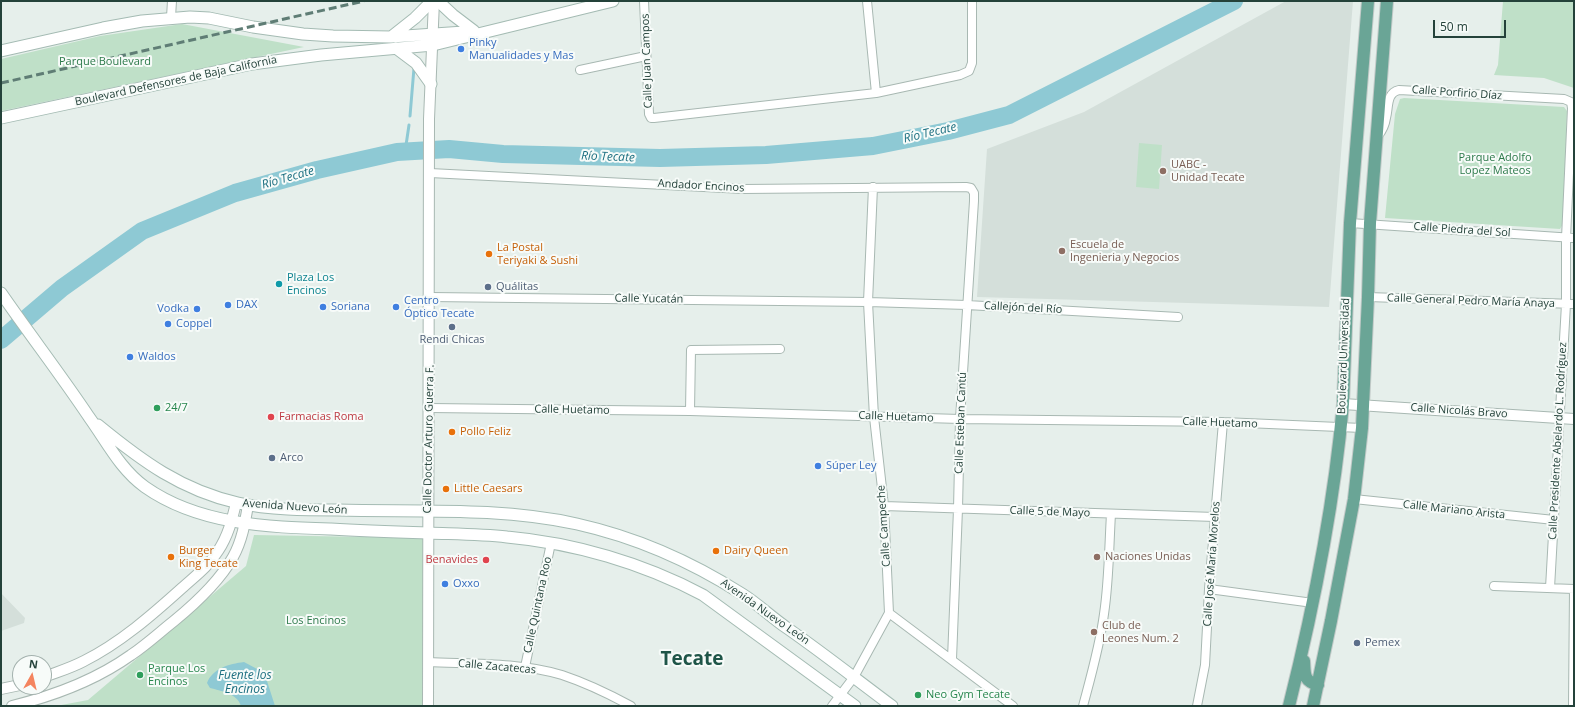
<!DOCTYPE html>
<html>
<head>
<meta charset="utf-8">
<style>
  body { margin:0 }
  #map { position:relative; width:1575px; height:707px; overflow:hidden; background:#e6efeb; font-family:"Open Sans",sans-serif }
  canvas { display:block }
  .frame { position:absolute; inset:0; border:2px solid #24423a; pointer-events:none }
  .north { position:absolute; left:12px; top:655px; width:40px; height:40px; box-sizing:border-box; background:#f7fbf9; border:1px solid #a3b1ad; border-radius:50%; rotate:8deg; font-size:11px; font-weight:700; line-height:16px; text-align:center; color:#24423a }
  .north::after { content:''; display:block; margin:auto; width:14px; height:18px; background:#f4845f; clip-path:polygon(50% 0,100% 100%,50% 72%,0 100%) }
  .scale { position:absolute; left:1433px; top:20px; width:73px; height:18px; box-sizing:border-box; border:2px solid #24423a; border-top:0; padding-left:5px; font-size:12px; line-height:14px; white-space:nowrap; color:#24423a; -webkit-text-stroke:3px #f7fbf9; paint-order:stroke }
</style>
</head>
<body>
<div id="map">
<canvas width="1575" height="707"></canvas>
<div class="frame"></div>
<div class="north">N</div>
<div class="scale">50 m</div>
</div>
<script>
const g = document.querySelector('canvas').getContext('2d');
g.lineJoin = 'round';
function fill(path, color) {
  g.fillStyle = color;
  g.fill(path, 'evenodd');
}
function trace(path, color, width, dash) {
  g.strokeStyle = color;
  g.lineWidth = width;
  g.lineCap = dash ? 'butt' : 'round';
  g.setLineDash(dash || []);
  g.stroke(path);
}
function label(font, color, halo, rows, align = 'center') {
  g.font = font + ' "Open Sans",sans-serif';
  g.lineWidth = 4;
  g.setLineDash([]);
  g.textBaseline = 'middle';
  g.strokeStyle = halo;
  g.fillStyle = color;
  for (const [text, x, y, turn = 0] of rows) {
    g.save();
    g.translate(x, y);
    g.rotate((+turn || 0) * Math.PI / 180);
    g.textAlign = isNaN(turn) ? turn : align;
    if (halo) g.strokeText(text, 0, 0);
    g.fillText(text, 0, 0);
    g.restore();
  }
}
const built = new Path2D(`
  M1286,1H1353L1329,307L977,297L987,149L1084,112Z
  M1,593L25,618L24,623L1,631Z`);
const green = new Path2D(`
  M1503,1H1574V88L1544,78L1494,75L1498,65Z
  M182,24L304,47L1,111V59L100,36Z
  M1404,98L1564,107L1567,111L1563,224L1560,229L1385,218L1395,114L1400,99Z
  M1139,143L1162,145L1159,189L1136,187Z
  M254,535L424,538L422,706H56L88,700L246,566Z`);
const water = new Path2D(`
  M244,662L259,670L267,681L275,706H241C237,693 221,691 210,688L207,683C213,668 229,664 244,662Z`);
const stream = new Path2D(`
  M410,116L414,68
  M405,152L409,125`);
const river = new Path2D(`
  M1,340L62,288L142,231L235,193L317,170L397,152L449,149L503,154L660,158L766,155L873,146L948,131L1009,115L1234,1`);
const minor = new Path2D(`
  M644,1L649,114L651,118H654L876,93L960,75L969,71L972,63V1
  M867,1L876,93
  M171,17L172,1
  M580,70L646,56
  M1378,136C1382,131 1385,125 1386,118C1389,107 1386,93 1399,90L1564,99L1571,102L1572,108L1566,238V304L1550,588
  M430,173L743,189L966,187L971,188L974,193V201L960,419L958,509L952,659
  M1350,223L1574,238
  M430,297L868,302L967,305L1178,317
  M1368,297L1574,304
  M430,408L690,411L960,419L1223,422L1362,428
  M690,411L691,350L780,349
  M1354,499L1554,520
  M884,506L1215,517
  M1494,586L1574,589
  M1209,589L1313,603
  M889,613L1013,706
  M428,662C472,664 519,662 562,675C586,683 609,694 631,706
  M525,667L551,543
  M832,706L854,677L889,613L884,506L874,417L868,302L873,187
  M1083,706C1091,676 1100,645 1104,614C1109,581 1109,547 1111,514
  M1197,706L1205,665L1209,589L1223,422
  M1573,706L1574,589`);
const tertiary = new Path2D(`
  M1343,404L1574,419
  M44,677C57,672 71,668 84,661C120,643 152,615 182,588C194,577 209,566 218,551C228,536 232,520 236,503
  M1,689L20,685
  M12,706C53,696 96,680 131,655C146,645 160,632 174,621C196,603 219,582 233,557C242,541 245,523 248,505
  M428,706L429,119L434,1`);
const secondary = new Path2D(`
  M438,1L453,15L474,31
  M391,37L415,18L432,1
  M396,48L416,63L431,84
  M1,51L103,28L142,21L190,17L209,18L253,27L303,34L333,36L391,37L464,32
  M1,118L252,64L321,55L433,45L613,1
  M1,293C30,335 61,375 89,417C107,442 120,469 145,487C199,525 268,527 331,529C363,531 396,532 429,533C455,534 481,534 507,537C574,543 643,563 703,595L855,706
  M98,425C142,461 181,490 238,503C270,510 305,510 338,510C417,512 500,507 577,524C635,537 692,562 742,594C758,604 771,617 787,628C823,653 857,680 892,706`);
const primary = new Path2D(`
  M1304,661C1305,674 1303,681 1318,685
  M1289,706C1314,606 1334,506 1343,404L1350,223L1368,1
  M1313,706L1331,621L1354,499L1362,428L1368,297L1370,223L1387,1`);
const rail = new Path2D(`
  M1,83L364,1`);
const markers = [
  [461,49,4,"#3f7fe0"],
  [1163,171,4,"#8d6e63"],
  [1062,251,4,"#8d6e63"],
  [489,254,4,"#e8710a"],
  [279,284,4,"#0f9aa8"],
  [488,287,4,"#5c6f8a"],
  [228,305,4,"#3f7fe0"],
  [323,307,4,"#3f7fe0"],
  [396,307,4,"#3f7fe0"],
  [197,309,4,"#3f7fe0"],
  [168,324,4,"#3f7fe0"],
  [452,327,4,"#5c6f8a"],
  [130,357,4,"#3f7fe0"],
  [157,408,4,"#2e9e5b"],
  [271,417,4,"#e0444e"],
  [452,432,4,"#e8710a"],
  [272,458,4,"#5c6f8a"],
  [818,466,4,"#3f7fe0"],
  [446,489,4,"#e8710a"],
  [716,551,4,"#e8710a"],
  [171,557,4,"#e8710a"],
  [1097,557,4,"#8d6e63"],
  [486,560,4,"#e0444e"],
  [445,584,4,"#3f7fe0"],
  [1094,632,4,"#8d6e63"],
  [1357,643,4,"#5c6f8a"],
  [140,675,4,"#2e9e5b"],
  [918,695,4,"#2e9e5b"]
];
const shopNames = [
  ["Pinky",469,43],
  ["Manualidades y Mas",469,56],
  ["Centro",404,301],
  ["Óptico Tecate",404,314],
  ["DAX",236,305],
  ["Soriana",331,307],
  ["Vodka",189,309,"right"],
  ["Coppel",176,324],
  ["Waldos",138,357],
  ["Súper Ley",826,466],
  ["Oxxo",453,584]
];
const streetNames = [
  ["Calle Juan Campos",647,61,-92],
  ["Boulevard Defensores de Baja California",176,81,-12],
  ["Calle Porfirio Díaz",1457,93,4],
  ["Andador Encinos",701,186,3],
  ["Calle Piedra del Sol",1462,230,4],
  ["Calle Yucatán",649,299,1],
  ["Calle General Pedro María Anaya",1471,301,2],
  ["Callejón del Río",1023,308,3],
  ["Boulevard Universidad",1344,356,-88],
  ["Calle Huetamo",572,410,1],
  ["Calle Nicolás Bravo",1459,411,4],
  ["Calle Huetamo",896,417,2],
  ["Calle Esteban Cantú",961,423,-88],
  ["Calle Huetamo",1220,423,2],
  ["Calle Doctor Arturo Guerra F.",429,439,-89],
  ["Calle Presidente Abelardo L. Rodríguez",1558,441,-87],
  ["Avenida Nuevo León",295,507,4],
  ["Calle Mariano Arista",1454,510,6],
  ["Calle 5 de Mayo",1050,512,2],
  ["Calle Campeche",884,526,-94],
  ["Calle José María Morelos",1212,564,-86],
  ["Calle Quintana Roo",538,605,-78],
  ["Avenida Nuevo León",765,612,35],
  ["Calle Zacatecas",497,667,5]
];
const parkNames = [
  ["Parque Boulevard",105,62],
  ["Parque Adolfo",1495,158],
  ["Lopez Mateos",1495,171],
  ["Los Encinos",316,621]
];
const educationNames = [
  ["UABC -",1171,165],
  ["Unidad Tecate",1171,178],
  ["Escuela de",1070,245],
  ["Ingenieria y Negocios",1070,258],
  ["Naciones Unidas",1105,557],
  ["Club de",1102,626],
  ["Leones Num. 2",1102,639]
];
const foodNames = [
  ["La Postal",497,248],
  ["Teriyaki & Sushi",497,261],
  ["Pollo Feliz",460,432],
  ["Little Caesars",454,489],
  ["Burger",179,551],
  ["King Tecate",179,564],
  ["Dairy Queen",724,551]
];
const cultureNames = [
  ["Plaza Los",287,278],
  ["Encinos",287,291]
];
const serviceNames = [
  ["Quálitas",496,287],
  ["Rendi Chicas",452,340,"center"],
  ["Arco",280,458],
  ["Pemex",1365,643]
];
const leisureNames = [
  ["24/7",165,408],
  ["Parque Los",148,669],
  ["Encinos",148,682],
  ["Neo Gym Tecate",926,695]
];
const healthNames = [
  ["Farmacias Roma",279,417],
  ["Benavides",478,560,"right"]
];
const waterNames = [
  ["Río Tecate",930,133,-13],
  ["Río Tecate",608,157,2],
  ["Río Tecate",288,178,-16],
  ["Fuente los",245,676],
  ["Encinos",245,690]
];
const townNames = [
  ["Tecate",692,660]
];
fill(built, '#d4dfda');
fill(green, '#bfe0c8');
fill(water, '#8ec9d4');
trace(stream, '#8ec9d4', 3);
trace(river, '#8ec9d4', 18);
trace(minor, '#a8b8b2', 10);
trace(tertiary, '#a8b8b2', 12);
trace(secondary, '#a4bbb3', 13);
trace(primary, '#c2cac8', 14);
trace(minor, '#fff', 8);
trace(tertiary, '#fff', 10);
trace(secondary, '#fff', 11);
trace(primary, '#6aa596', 12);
trace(rail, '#5f7d75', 3, [8, 4]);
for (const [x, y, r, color] of markers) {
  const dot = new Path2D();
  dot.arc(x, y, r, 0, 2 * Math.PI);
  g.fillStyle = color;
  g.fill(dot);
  trace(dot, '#f7fbf9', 1.5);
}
label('11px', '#366cbe', '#f7fbf9', shopNames, 'left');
label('11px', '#24423a', '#f7fbf9', streetNames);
label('11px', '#2d7a4b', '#f7fbf9', parkNames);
label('11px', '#785e54', '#f7fbf9', educationNames, 'left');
label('11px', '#c56008', '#f7fbf9', foodNames, 'left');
label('11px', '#0d838f', '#f7fbf9', cultureNames, 'left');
label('11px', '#4e5e75', '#f7fbf9', serviceNames, 'left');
label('11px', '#27864d', '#f7fbf9', leisureNames, 'left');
label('11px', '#be3a42', '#f7fbf9', healthNames, 'left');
label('italic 12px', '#1c6f80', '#f7fbf9', waterNames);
label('bold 19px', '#1f5548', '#f7fbf9', townNames);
</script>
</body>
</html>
